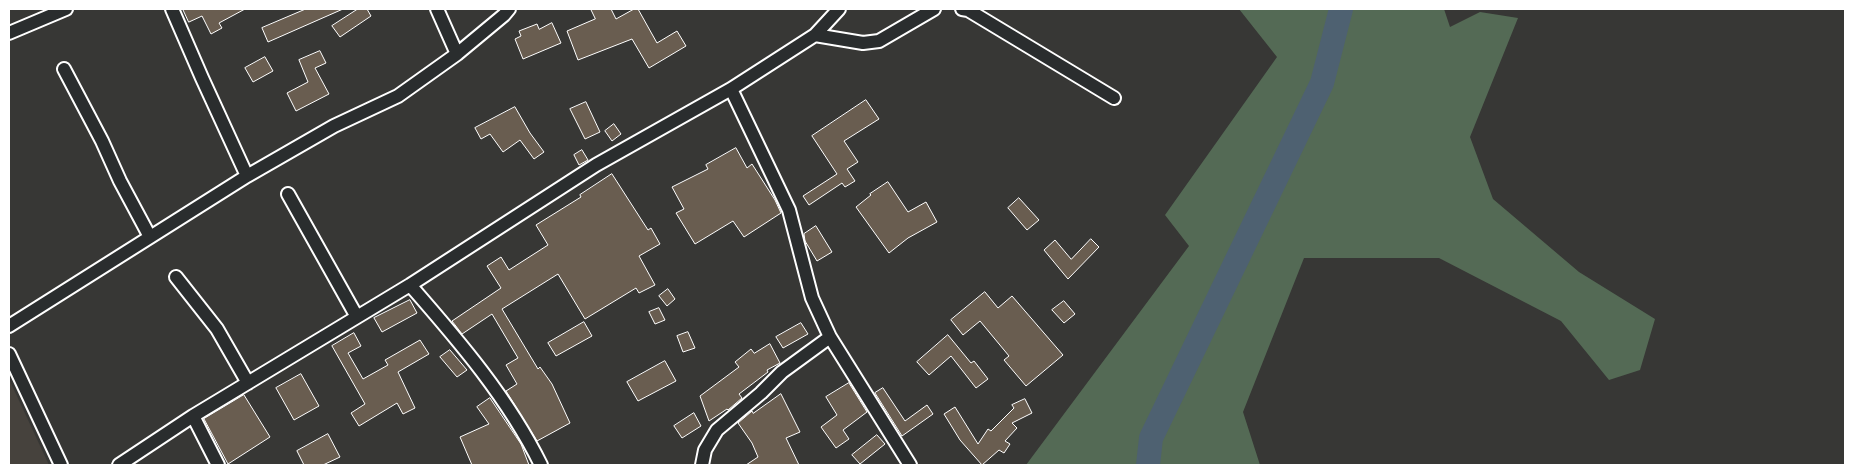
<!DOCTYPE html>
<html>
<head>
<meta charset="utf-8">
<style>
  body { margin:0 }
  #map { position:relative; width:1854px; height:474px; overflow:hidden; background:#373735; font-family:"Balsamiq Sans",sans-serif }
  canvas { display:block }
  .frame { position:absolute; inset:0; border:10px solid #fff; pointer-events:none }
</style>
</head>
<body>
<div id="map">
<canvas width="1854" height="474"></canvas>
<div class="frame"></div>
</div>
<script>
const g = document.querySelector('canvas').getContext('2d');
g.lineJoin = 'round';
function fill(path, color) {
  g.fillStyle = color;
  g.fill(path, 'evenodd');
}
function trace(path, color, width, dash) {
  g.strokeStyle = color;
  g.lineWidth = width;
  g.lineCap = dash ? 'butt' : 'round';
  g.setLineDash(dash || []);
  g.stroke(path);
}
const built = new Path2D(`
  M9,379L49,465H9Z`);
const green = new Path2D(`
  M1239,9H1444L1450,27L1480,12L1518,18L1470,137L1493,199L1579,272L1655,319L1640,370L1609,380L1561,321L1439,258H1304L1243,412L1260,465H1026L1189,246L1165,215L1277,57Z`);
const river = new Path2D(`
  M1148,465L1151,438L1322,83L1341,9`);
const building = new Path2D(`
  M183,9H245L219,23L222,28L211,34L202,16L189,22Z
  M306,9H343L268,42L262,28Z
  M358,9H367L371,16L340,37L332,26Z
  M591,9H611L616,19L634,9H638L657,43L677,31L686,46L649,68L632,39L578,60L567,31L595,19Z
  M552,23L561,43L523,59L515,39L521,36L519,31L537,24L539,29Z
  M320,51L326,63L315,68L329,94L296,111L287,93L308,82L299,60Z
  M265,57L273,71L253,82L245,68Z
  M866,100L879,119L844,141L858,162L847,169L855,181L845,187L842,183L809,205L803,196L837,174L812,136Z
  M586,102L600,132L585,139L570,109Z
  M515,107L530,133L544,152L534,159L520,140L503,152L490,134L481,139L475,128Z
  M614,124L621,134L612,141L605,131Z
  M736,148L747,168L752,164L775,200L781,213L744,237L733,221L695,244L676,213L684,209L672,187L708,169L706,165Z
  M582,150L588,160L579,165L574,155Z
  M612,174L648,230L651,228L660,244L639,256L655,285L639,293L636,288L585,319L558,274L502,309L538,369L540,367L552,384L570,423L537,441L506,391L517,384L506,365L518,358L492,314L462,334L452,321L501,288L487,266L501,257L509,270L548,245L536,225L581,197L580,195Z
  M888,182L908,212L926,202L937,222L908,238L889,253L856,207L871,195L870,194Z
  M1019,198L1039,220L1027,230L1008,208Z
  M816,226L832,252L817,261L805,241L804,234Z
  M1091,239L1099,247L1068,279L1044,250L1055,240L1071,259Z
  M668,289L675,299L667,306L659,296Z
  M985,292L998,308L1012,296L1063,355L1026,386L1004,360L1009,356L980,321L963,335L951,320Z
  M410,300L417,313L382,332L374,318Z
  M1064,301L1075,314L1064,323L1052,310Z
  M659,308L665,320L655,324L649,312Z
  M584,322L592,336L556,356L548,343Z
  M801,323L808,334L783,348L776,337Z
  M688,332L695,348L683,352L677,336Z
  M354,333L361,346L348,353L363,379L388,365L385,360L420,340L429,354L398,372L415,408L403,414L397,403L359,426L351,413L365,404L332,346Z
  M948,335L971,363L974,361L988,379L976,388L951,356L929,375L917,362Z
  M770,344L780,363L767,370L768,372L739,394L742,398L728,410L727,409L709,421L700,396L739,367L735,362L751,349L754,353Z
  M450,350L467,370L457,377L440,357Z
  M665,361L676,381L638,401L627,382Z
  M301,374L319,406L294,420L276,388Z
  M849,383L867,412L843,430L849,439L836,448L821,427L837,415L826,397Z
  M883,388L905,421L927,405L933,414L902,436L875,393Z
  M781,394L800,432L786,438L799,465H746L758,457L752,443L738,423L752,411L753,413Z
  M244,395L270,437L228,464L204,419Z
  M490,398L521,444L529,465H472L460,437L489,424L477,407Z
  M1025,399L1032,413L1012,423L1017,428L1005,441L1010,444L1004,453L999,450L982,465L960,440L944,414L955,407L978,444L988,429L991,431L1014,408L1012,405Z
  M694,413L701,426L682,438L674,426Z
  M328,434L340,457L323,465H304L297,451Z
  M877,435L885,444L860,464L852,455Z`);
const minor = new Path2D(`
  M172,9L202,78L247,176
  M437,9L457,54
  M962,9L968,10L1114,98
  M9,33L66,9
  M815,35L863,43L879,41L934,9
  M64,69L102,141L120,181L150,237
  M731,89L789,210L812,298L830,337L910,465
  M288,194L357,317
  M176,277L217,329L248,383
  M410,285C459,341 508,398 541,465
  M9,326L247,176L334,126L398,96L457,54L504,15L509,9
  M9,354L61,465
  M193,416L218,465
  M119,465L193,416L410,285L596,165L731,89L815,35L839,9
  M702,465L705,450L717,430L761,393L782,372L830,337`);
fill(built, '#46423d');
fill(green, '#546a55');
trace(river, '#4e6171', 24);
fill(building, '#695d50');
trace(building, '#fff', 1);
trace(minor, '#fff', 16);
trace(minor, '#2a2d2e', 12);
</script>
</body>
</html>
